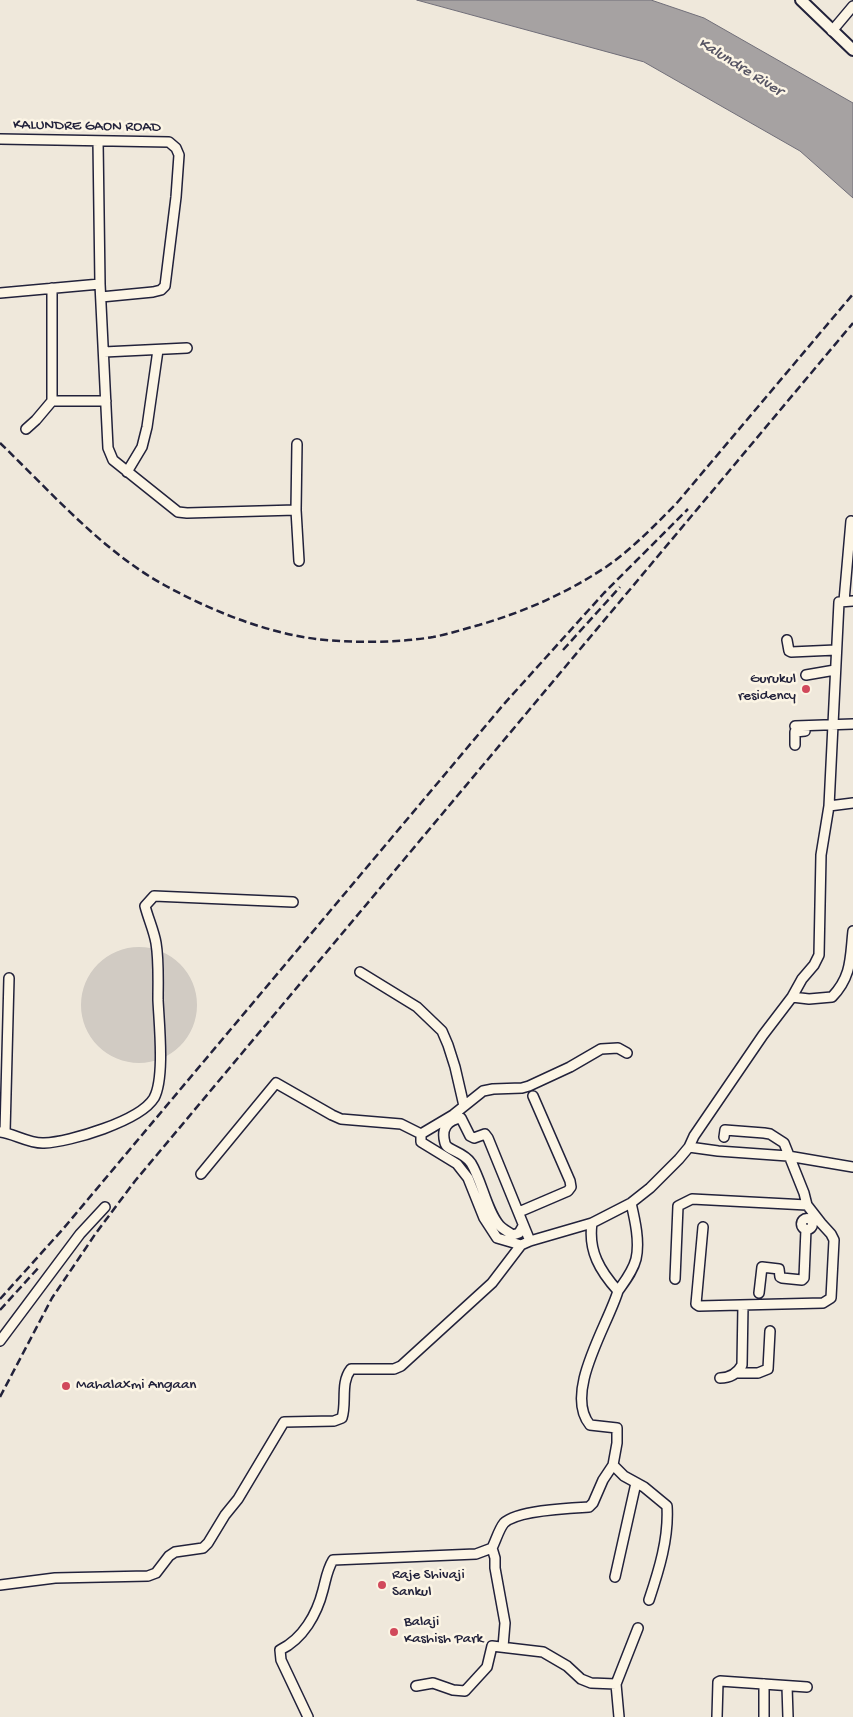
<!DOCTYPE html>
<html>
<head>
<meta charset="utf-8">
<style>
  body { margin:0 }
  canvas { display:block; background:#efe8db }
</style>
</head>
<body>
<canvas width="853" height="1717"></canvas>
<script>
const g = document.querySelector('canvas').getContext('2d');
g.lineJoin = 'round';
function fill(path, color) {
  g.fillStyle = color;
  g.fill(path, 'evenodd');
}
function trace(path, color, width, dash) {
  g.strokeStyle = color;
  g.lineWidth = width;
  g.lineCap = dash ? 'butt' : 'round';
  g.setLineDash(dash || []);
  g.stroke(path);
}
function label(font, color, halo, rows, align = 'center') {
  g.font = font + ' "Gochi Hand",sans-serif';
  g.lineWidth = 5;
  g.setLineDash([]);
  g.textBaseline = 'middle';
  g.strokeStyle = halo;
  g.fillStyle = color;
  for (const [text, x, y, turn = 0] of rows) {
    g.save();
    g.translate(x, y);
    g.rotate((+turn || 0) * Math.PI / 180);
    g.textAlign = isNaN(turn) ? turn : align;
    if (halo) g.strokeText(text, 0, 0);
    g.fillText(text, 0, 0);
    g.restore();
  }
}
const green = new Path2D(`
  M81 1005a58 58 0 1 1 116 0a58 58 0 1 1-116 0Z`);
const water = new Path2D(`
  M417,0H651L704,18L853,103V198L800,151L644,62Z`);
const minor = new Path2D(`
  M832,31L853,6
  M0,139L169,142L176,148L179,155L176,197L165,286L161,290L153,292L101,297
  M98,141L100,284
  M0,293L100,284L108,448L113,460L178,512L187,513L296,510
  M104,352L187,348
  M52,401H106
  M26,429L36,420L52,401V288
  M297,444L296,510L299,561
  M127,472L142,447L147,427L158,350
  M844,601L851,521L853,522
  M787,640L789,651L791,652L836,650
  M806,675L835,670
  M795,726L853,724
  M795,745V732L805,731V726
  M829,806L853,803
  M360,972L417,1007L442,1031L448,1045L455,1067L464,1106
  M792,997L809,999L832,997C852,976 850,958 853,931
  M0,1132C13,1133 29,1144 44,1143C70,1142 140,1121 154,1098C165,1078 159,1023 158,1000C158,981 159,961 156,943C154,931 148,918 145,906L154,896L293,902
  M5,1132L9,978
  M689,1147L718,1151L788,1156L853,1167
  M201,1174L276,1083L332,1115L341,1119L401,1124L421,1134
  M519,1212L568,1191L571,1187L570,1181L533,1096
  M801.5 1224a5.5 5.5 0 1 1 11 0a5.5 5.5 0 1 1-11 0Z
  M592,1223C588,1251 600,1271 618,1291C608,1325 563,1393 590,1425L617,1428V1443L613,1465L624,1476L644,1487L667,1506C669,1538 659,1570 649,1600
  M523,1226L519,1233L513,1235C508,1232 503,1229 500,1226C487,1212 482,1181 471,1163C463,1151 447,1151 445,1143C441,1129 447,1120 461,1118L470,1136L474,1138L485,1134L488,1138L530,1241
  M703,1227L696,1304L699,1306L823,1303L831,1298L834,1240L831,1234L821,1223L807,1205L804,1193L784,1143L770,1134L764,1133L725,1130L724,1137
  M521,1245L497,1238L484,1218L468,1178L457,1164L421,1142V1134L453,1115L483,1091L493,1089L522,1088L529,1086L570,1067L601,1049L618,1048L627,1053
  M675,1279L678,1206L692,1199L807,1205
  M618,1291C625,1281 633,1271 636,1259C640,1242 635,1220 631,1203
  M759,1293L762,1267L779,1269L780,1277L782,1278L802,1280L804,1278L806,1229
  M0,1341L80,1234L105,1207
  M736,1373H758L768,1369L770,1331
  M720,1378C730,1378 737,1374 742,1365L743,1305
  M492,1548L495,1558V1568L505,1623L503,1647
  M615,1577L636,1483
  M0,1585L55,1578L148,1576L156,1573L169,1556L175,1552L203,1548L208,1543L225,1515L238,1499L284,1422L334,1421L342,1418C347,1402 340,1383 351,1369H394L401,1366L492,1283L521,1245L530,1241L592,1223L631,1203L650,1188L679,1159L689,1147L694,1136L763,1035L792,997L802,979L814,965L819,955L821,855L829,806L839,602L853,601
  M764,1684V1717
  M416,1686L433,1683L453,1690L465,1691L487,1667L492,1646L543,1652L567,1666L581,1679L591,1683L616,1684
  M787,1686L788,1717
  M308,1717L281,1660L280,1650C303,1639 317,1614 323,1590C326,1579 327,1570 333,1560L476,1554L492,1548C496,1540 499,1529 504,1523C517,1510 570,1508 589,1507L593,1503L603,1480L613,1465
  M619,1717L616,1684L638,1628
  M717,1717L718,1682L720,1681L807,1687`);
const major = new Path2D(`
  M801,0L853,50`);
const rail = new Path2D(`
  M0,443C51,492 103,552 166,586C212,611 264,632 316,639C352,643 398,643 433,637C449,634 464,629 479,625C526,611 565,594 606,567C632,549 654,526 676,504L853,294
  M563,650L620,587
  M0,1299L63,1229L504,704L604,593L688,509
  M0,1310L40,1266
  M0,1397L52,1298L96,1233L135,1181L853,323`);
const markers = [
  [806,689,5,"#d1495b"],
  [66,1386,5,"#d1495b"],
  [382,1585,5,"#d1495b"],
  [394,1632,5,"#d1495b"]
];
const streetNames = [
  ["KALUNDRE GAON ROAD",87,127,1]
];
const poiNames = [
  ["Gurukul",796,680,"right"],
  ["residency",796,697,"right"],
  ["Mahalaxmi Angaan",76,1386],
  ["Raje Shivaji",392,1576],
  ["Sankul",392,1593],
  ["Balaji",404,1623],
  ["Kashish Park",404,1640]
];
const waterNames = [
  ["Kalundre River",740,68,32]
];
fill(green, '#d1cbc3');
fill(water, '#a6a2a2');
trace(water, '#716f79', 1);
trace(minor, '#22223b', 12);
trace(major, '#22223b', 14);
trace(minor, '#fcf5e5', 9);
trace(major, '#fcf5e5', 10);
trace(rail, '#22223b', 2.5, [8, 4]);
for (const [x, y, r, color] of markers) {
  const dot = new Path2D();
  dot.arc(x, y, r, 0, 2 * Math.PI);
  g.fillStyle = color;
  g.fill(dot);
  trace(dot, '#fcf5e5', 2);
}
label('15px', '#22223b', '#fcf5e5', streetNames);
label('15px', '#22223b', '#fcf5e5', poiNames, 'left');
label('italic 16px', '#575564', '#fcf5e5', waterNames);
</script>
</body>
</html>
